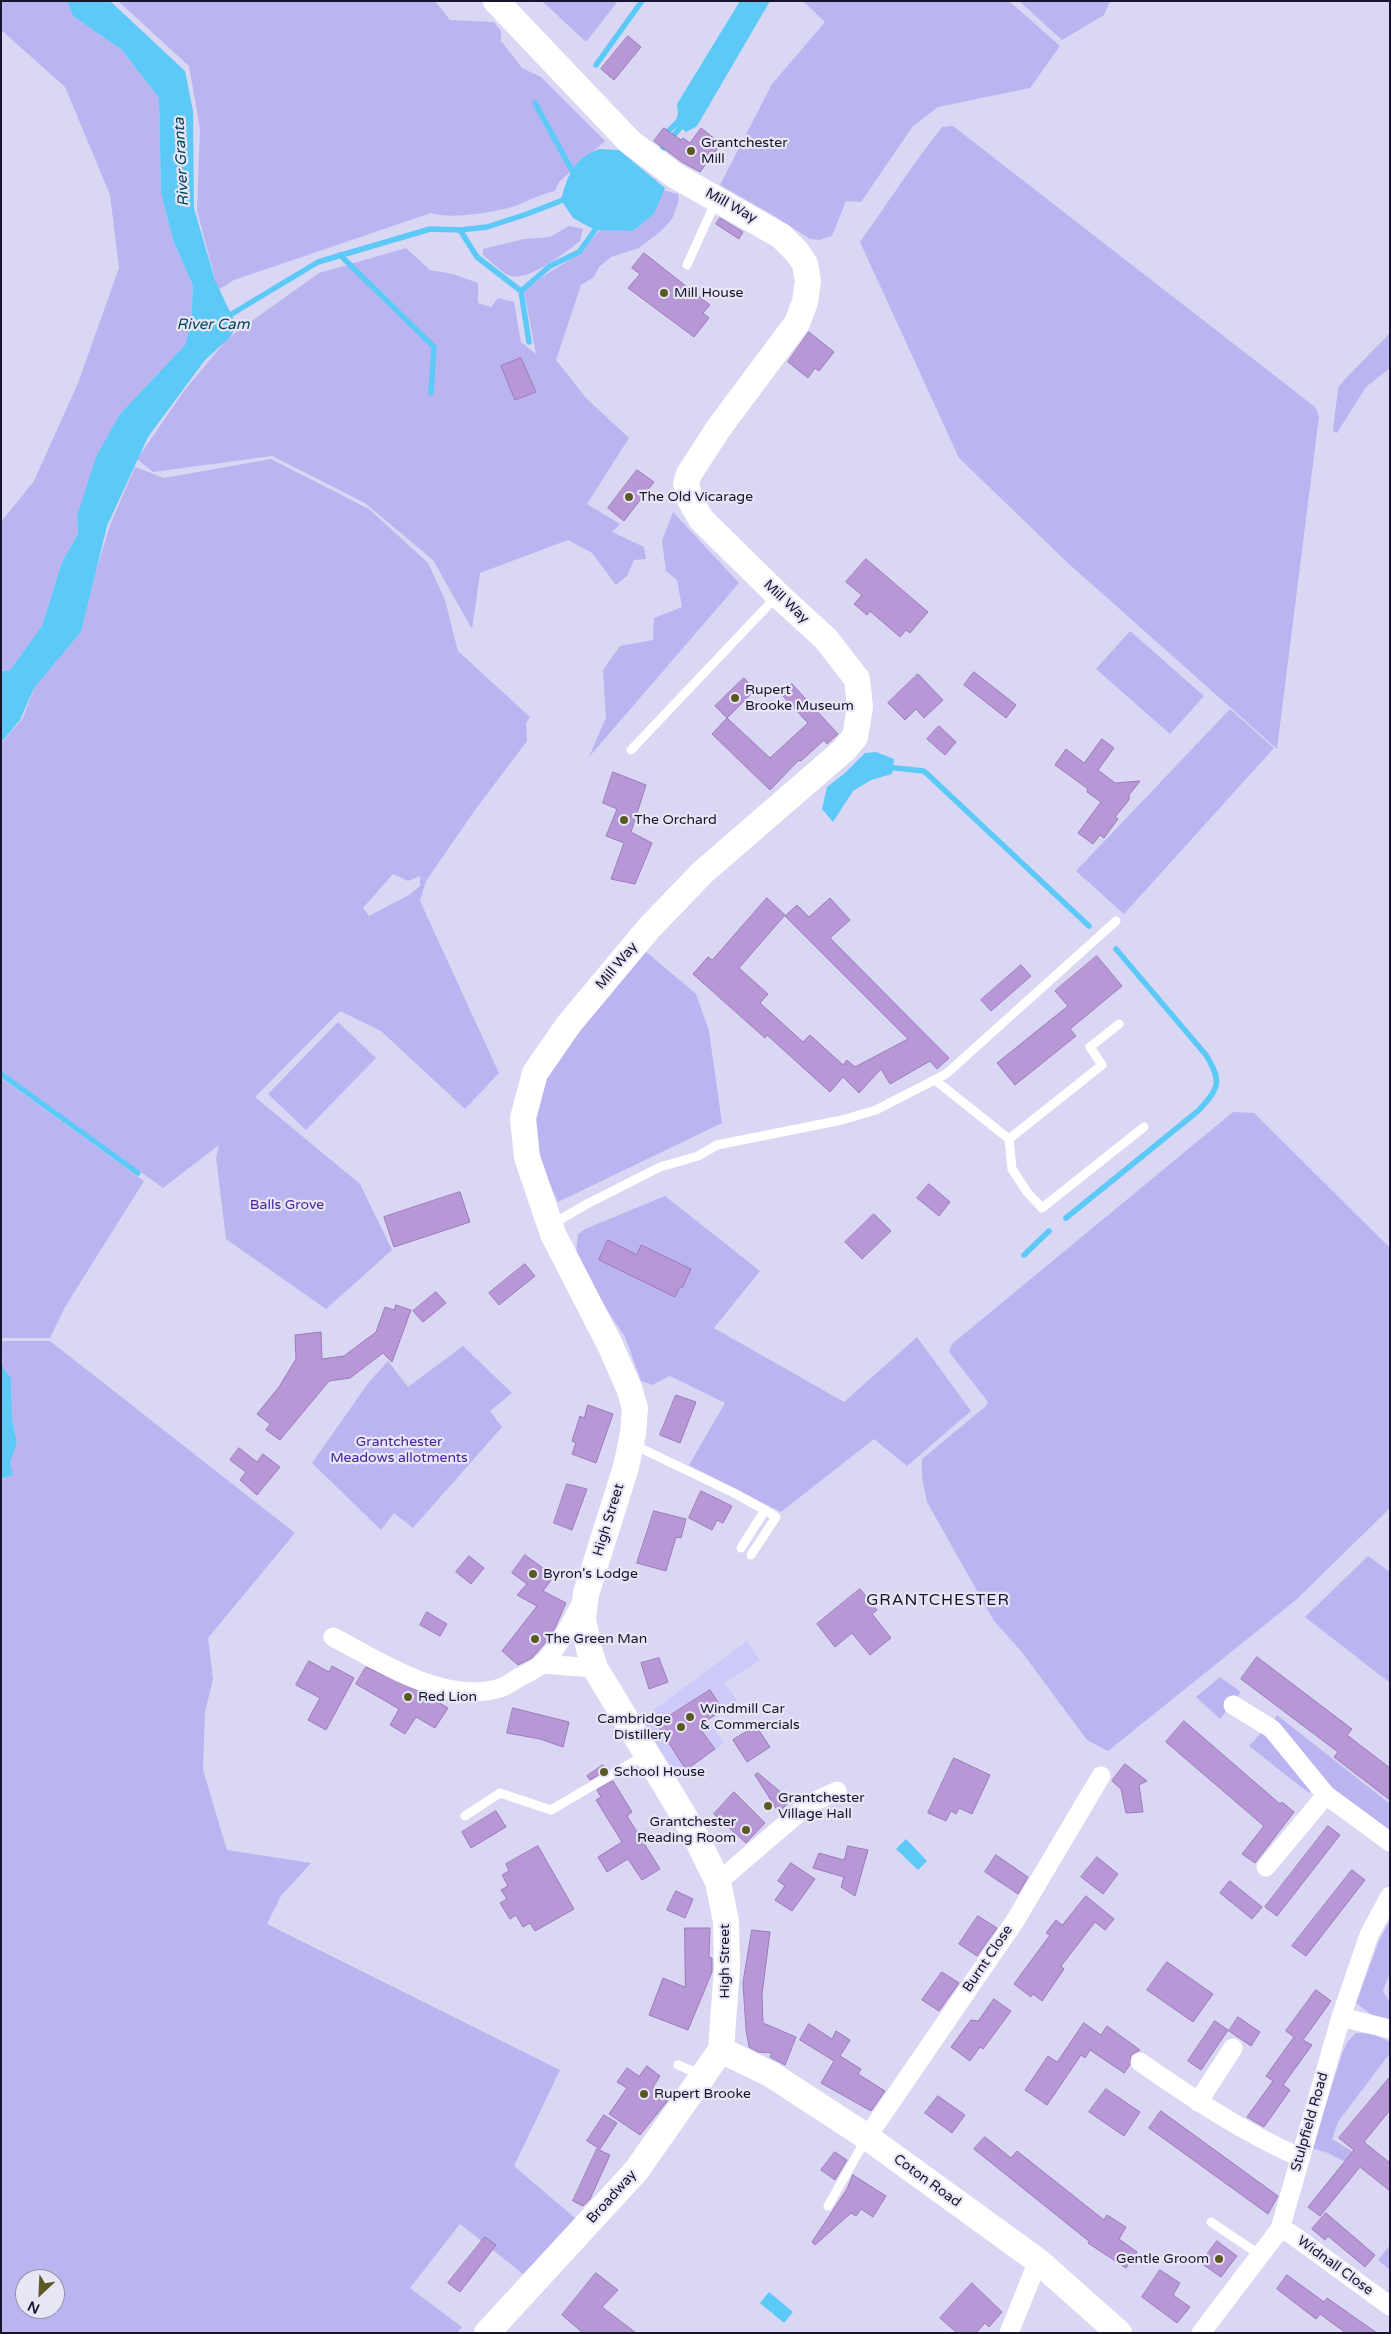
<!DOCTYPE html>
<html>
<head>
<meta charset="utf-8">
<style>
  body { margin:0 }
  #map { position:relative; width:1391px; height:2334px; overflow:hidden; background:#d9d7f4; font-family:"Varela Round",sans-serif }
  canvas { display:block }
  .frame { position:absolute; inset:0; border:2px solid #18142e; pointer-events:none }
  .north { position:absolute; left:15px; top:2269px; width:50px; height:50px; box-sizing:border-box; background:#e7e6f5; border:1px solid #9492a5; border-radius:50%; rotate:205deg; font-size:14px; font-weight:700; line-height:20px; text-align:center; color:#18142e }
  .north::after { content:''; display:block; margin:auto; width:18px; height:22px; background:#5a5926; clip-path:polygon(50% 0,100% 100%,50% 72%,0 100%) }
</style>
</head>
<body>
<div id="map">
<canvas width="1391" height="2334"></canvas>
<div class="frame"></div>
<div class="north">N</div>
</div>
<script>
const g = document.querySelector('canvas').getContext('2d');
g.lineJoin = 'round';
function fill(path, color) {
  g.fillStyle = color;
  g.fill(path, 'evenodd');
}
function trace(path, color, width, dash) {
  g.strokeStyle = color;
  g.lineWidth = width;
  g.lineCap = dash ? 'butt' : 'round';
  g.setLineDash(dash || []);
  g.stroke(path);
}
function label(font, color, halo, rows, align = 'center') {
  g.font = font + ' "Varela Round",sans-serif';
  g.lineWidth = 4.5;
  g.setLineDash([]);
  g.textBaseline = 'middle';
  g.strokeStyle = halo;
  g.fillStyle = color;
  for (const [text, x, y, turn = 0] of rows) {
    g.save();
    g.translate(x, y);
    g.rotate((+turn || 0) * Math.PI / 180);
    g.textAlign = isNaN(turn) ? turn : align;
    if (halo) g.strokeText(text, 0, 0);
    g.fillText(text, 0, 0);
    g.restore();
  }
}
const built = new Path2D(`
  M747,1641L760,1660L724,1683L737,1700L708,1721L724,1743L677,1776L640,1720Z`);
const green = new Path2D(`
  M1,1H67L73,16L122,50L159,98L161,193L173,240L193,286L191,323L185,345L120,414L77,516L78,534L62,562L42,626L10,670L1,671V522L34,481L78,383L119,268L110,195L65,87L1,30Z
  M118,1H435L450,20L494,22L501,31V41L522,68L541,77L605,141L559,182L555,191C540,194 529,201 515,206C496,212 449,220 431,213L234,280L218,290L197,211L200,129L189,66Z
  M542,1H618L586,42Z
  M803,1H1009L1060,46L1030,88L938,107L913,126L861,202L846,201L832,236L819,240L810,239L771,214L720,185L772,84L825,22Z
  M1019,1H1110L1104,15L1062,40Z
  M953,126L1315,407L1319,416L1277,749L1069,564L959,458L860,242L917,160L942,127Z
  M663,190L678,194L679,200L672,219L661,231L639,248L611,257L599,267L594,277L581,285L556,360L586,398L629,438L587,504L620,524L612,532L644,547L646,559L634,560L627,576L616,585L592,553L568,540L480,573L472,629L433,560L365,503L272,456L153,472L137,459L184,391L228,338L319,273L406,248L430,270L453,274L478,283V303L491,307L498,298L514,302L521,342L536,354L524,291L542,277L579,254L600,230L633,231L654,214Z
  M569,226L583,229L580,241C566,252 529,281 511,276C502,274 491,261 483,255V249L524,239L550,237Z
  M1390,333V368L1366,387L1337,433L1333,431L1338,388L1344,380Z
  M271,459L369,509L428,563L445,600L458,651L530,717L526,723L527,741L475,810L426,881L420,901L499,1073L465,1109L381,1031L340,1011L255,1097L360,1184L392,1250L326,1309L226,1239L216,1158L219,1145L163,1188L1,1071V744L23,718L34,688L81,632L95,574L110,525L135,467L164,478ZM393,874L408,881L420,876V886L409,895L369,916L363,908Z
  M673,512L739,583L589,757L606,717L603,670L620,646L653,640L654,618L682,607L677,580L666,571L662,541Z
  M1130,631L1204,696L1170,734L1096,669Z
  M1230,709L1274,748L1124,914L1076,871Z
  M644,950L696,994L709,1031L722,1123L558,1202L540,1162L532,1101L547,1065Z
  M338,1022L376,1058L306,1130L268,1094Z
  M1,1078L144,1181L65,1307L50,1338H1Z
  M1233,1112L1254,1113L1390,1248V1508L1297,1599L1108,1751L1087,1740L1021,1651L994,1621L927,1502L922,1478V1459L986,1406L988,1402L949,1352L952,1344Z
  M665,1196L760,1271L714,1328L844,1402L917,1337L971,1411L907,1466L874,1439L781,1512L689,1465L725,1403L670,1376L652,1385L641,1381L625,1337L575,1262L578,1234L585,1229Z
  M1,1341H50L295,1533L208,1638L213,1679L205,1712L203,1770L227,1850L311,1863L281,1896L267,1924L560,2070L514,2166L576,2219L523,2274L460,2224L410,2288L462,2327L457,2333H1V1479L13,1475L10,1462L17,1442L12,1418L11,1378L3,1368ZM25,2279H55V2309H25Z
  M463,1346L512,1393L490,1411L502,1427L413,1528L394,1513L381,1530L312,1463L369,1382L388,1361L408,1387Z
  M1368,1556L1390,1572V1683L1305,1617Z
  M1220,1677L1241,1692L1220,1719L1196,1697Z
  M1277,1715L1390,1804V1835L1339,1797L1274,1720Z
  M1262,1732L1314,1787L1309,1793L1249,1746Z
  M1390,1920V1972L1383,1991L1390,2002V2025L1380,2021L1356,2003L1379,1941Z
  M1356,2033L1373,2034L1390,2042V2053L1338,2122L1332,2139L1360,2156L1355,2167L1328,2153L1312,2148L1343,2051L1348,2041Z
  M1390,2245V2270L1378,2260Z`);
const water = new Path2D(`
  M67,1H110L185,71L193,111L194,208L215,280L237,327L228,339L205,360L148,437L107,526L81,632L34,688L20,720L1,743V671L10,670L42,626L62,562L78,534L77,516L96,457L120,414L185,345L191,323L193,286L173,240L161,193L159,98L122,50L73,16Z
  M740,1H770L697,126L686,132L675,123L678,114L677,104Z
  M599,149L619,150L665,188L654,214L633,231L595,230L573,218L561,200C568,175 573,159 599,149Z
  M876,752L894,759L892,774L871,780L853,791L833,822L822,809L827,787L845,773L865,753Z
  M1,1353L3,1368L11,1378L12,1418L17,1443L10,1462L13,1475L1,1479Z
  M906,1839L927,1861L918,1870L896,1849Z
  M769,2292L793,2312L784,2323L760,2303Z`);
const stream = new Path2D(`
  M596,65L642,1
  M535,103L575,176
  M663,136L680,120
  M658,154L684,123
  M460,230L477,257L521,291L529,342
  M340,255L434,347L431,393
  M521,291L550,266L579,252L595,230
  M225,318L318,262L430,229L460,230L487,227L527,214L568,198
  M885,767L924,771L1089,926
  M1,1074L138,1173
  M1066,1218L1198,1111C1220,1088 1222,1081 1206,1055L1116,949
  M1024,1255L1049,1231`);
const building = new Path2D(`
  M628,36L641,47L614,80L601,69Z
  M664,128L681,140L683,138L690,143L701,128L721,144L700,172L682,162L654,141Z
  M720,218L743,232L739,239L716,224Z
  M644,253L710,305L703,313L709,318L694,337L628,288L640,274L632,268Z
  M809,332L834,352L819,371L815,368L808,378L788,362Z
  M521,358L536,392L515,400L501,366Z
  M637,470L654,482L624,521L608,508Z
  M866,559L928,612L910,633L906,630L900,637L870,611L867,615L854,604L862,595L846,582Z
  M974,672L1016,705L1006,718L964,685Z
  M918,674L943,700L924,718L916,709L905,720L888,703Z
  M744,678L755,690L727,718L715,706Z
  M792,684L838,734L827,744L824,740L801,761L799,760L770,790L712,734L727,718L770,758L808,723L781,694Z
  M939,726L956,742L945,755L927,739Z
  M1102,739L1114,748L1098,770L1115,783L1140,781L1129,795V800L1115,817L1118,819L1104,838L1100,835L1093,844L1078,833L1101,802L1087,792L1088,789L1055,765L1066,749L1084,763Z
  M613,772L646,785L631,832L652,843L635,884L611,879L624,843L606,836L617,809L603,803Z
  M767,898L785,915L739,968L768,994L760,1003L803,1042L810,1035L843,1065L847,1060L855,1067L908,1039L785,916L797,905L809,917L830,898L850,920L830,938L949,1058L937,1069L930,1061L890,1084L881,1069L859,1093L843,1077L830,1092L767,1035L765,1038L693,974L708,957L712,960Z
  M1097,956L1122,986L1070,1029L1076,1036L1015,1085L997,1063L1068,1006L1055,991Z
  M1021,965L1031,976L991,1011L981,1000Z
  M929,1184L950,1202L939,1216L917,1198Z
  M460,1192L470,1222L394,1247L384,1217Z
  M874,1214L891,1231L862,1259L845,1242Z
  M608,1240L637,1255L641,1245L691,1269L682,1288L680,1287L675,1297L599,1260Z
  M525,1264L535,1276L499,1305L489,1293Z
  M436,1292L446,1303L423,1322L413,1311Z
  M396,1305L411,1310L392,1362L383,1353L350,1378L329,1381L280,1440L266,1430L270,1424L257,1414L279,1387L296,1359L295,1335L321,1332L322,1359L344,1356L376,1332L385,1307L394,1310Z
  M676,1395L696,1402L680,1443L660,1435Z
  M588,1405L613,1414L596,1463L572,1454L576,1443L572,1441L580,1416L584,1418Z
  M239,1448L257,1462L263,1454L280,1467L257,1495L240,1480L246,1472L230,1460Z
  M567,1484L587,1489L572,1530L554,1523Z
  M701,1491L732,1506L723,1523L717,1520L712,1530L689,1518Z
  M654,1511L686,1519L681,1538L676,1537L666,1571L637,1563Z
  M525,1555L554,1576L543,1591L566,1603L555,1628L546,1642L532,1658L518,1665L502,1651L537,1606L517,1595L527,1584L512,1573Z
  M469,1556L484,1568L471,1584L456,1572Z
  M860,1589L877,1610L872,1614L891,1638L870,1655L852,1633L835,1647L817,1624Z
  M427,1612L447,1624L440,1636L420,1625Z
  M1257,1657L1352,1729L1347,1735L1390,1768V1800L1334,1757L1338,1752L1241,1679Z
  M659,1658L668,1682L649,1689L641,1663Z
  M309,1661L329,1672L332,1666L354,1678L326,1730L308,1720L320,1698L296,1685Z
  M366,1667L423,1693L448,1708L435,1728L416,1717L405,1734L390,1725L399,1709L356,1684Z
  M710,1690L723,1710L698,1726L715,1749L686,1770L657,1724Z
  M513,1708L569,1722L563,1747L540,1739L507,1733Z
  M1184,1721L1280,1804L1282,1802L1294,1812L1255,1863L1242,1854L1264,1826L1166,1742Z
  M756,1726L770,1747L747,1762L733,1740Z
  M954,1758L990,1775L972,1814L959,1808L956,1814L951,1811L946,1821L928,1813Z
  M1125,1764L1147,1781L1139,1785L1143,1812L1126,1813L1121,1789L1112,1781Z
  M603,1765L607,1770L590,1780L587,1776Z
  M758,1773L790,1800L779,1813L755,1775Z
  M613,1781L632,1812L627,1816L660,1869L642,1880L628,1859L607,1872L598,1857L622,1842L596,1800L601,1797L597,1790Z
  M734,1792L765,1823L746,1843L714,1814Z
  M496,1811L506,1827L471,1848L462,1832Z
  M1328,1826L1340,1835L1277,1916L1265,1907Z
  M538,1846L574,1909L535,1931L530,1923L523,1927L516,1915L510,1919L500,1903L507,1899L501,1890L508,1886L502,1875L509,1871L506,1864Z
  M848,1846L868,1850L855,1896L841,1887L844,1877L813,1868L819,1853L844,1860Z
  M996,1855L1028,1877L1018,1894L985,1872Z
  M1097,1857L1118,1874L1103,1894L1081,1877Z
  M791,1863L815,1879L792,1911L775,1900L785,1886L778,1881Z
  M1352,1870L1365,1880L1306,1956L1292,1946Z
  M1230,1881L1262,1907L1252,1919L1220,1893Z
  M676,1891L693,1899L685,1918L667,1910Z
  M1086,1896L1114,1919L1105,1930L1095,1922L1061,1966L1064,1969L1042,2001L1033,1994L1031,1997L1014,1984L1050,1935L1046,1933L1056,1920L1062,1925Z
  M978,1916L997,1928L977,1956L959,1944Z
  M685,1928H710L709,1957L712,1958V1972L688,2030L649,2015L663,1978L685,1987Z
  M752,1930L770,1932L762,1994L763,2023L796,2037L785,2065L770,2057L772,2053L758,2052L749,2047L746,2029L743,1983Z
  M1167,1962L1213,1994L1193,2022L1147,1990Z
  M942,1972L959,1983L939,2011L922,2000Z
  M1316,1990L1331,2001L1303,2040L1312,2045L1283,2085L1290,2090L1264,2127L1247,2117L1273,2081L1266,2076L1294,2037L1286,2031Z
  M994,1999L1011,2011L983,2049L980,2047L970,2061L951,2047L971,2020L978,2021Z
  M1238,2017L1260,2032L1251,2046L1229,2031Z
  M1215,2021L1228,2030L1201,2070L1188,2061Z
  M1084,2023L1101,2035L1107,2026L1140,2050L1131,2055L1130,2065L1124,2073L1090,2050L1085,2058L1081,2055L1047,2105L1025,2090L1048,2056L1057,2062Z
  M809,2024L832,2039L836,2031L850,2040L840,2056L861,2069L858,2074L885,2091L871,2111L821,2083L834,2061L800,2040Z
  M647,2066L660,2076L653,2087L669,2099L640,2135L609,2114L627,2088L617,2082L627,2068L639,2076Z
  M1390,2077V2110L1364,2142L1390,2163V2191L1360,2167L1320,2216L1308,2207L1354,2150L1339,2138Z
  M1106,2089L1140,2112L1124,2136L1089,2112Z
  M938,2096L965,2115L952,2133L925,2113Z
  M1161,2111L1278,2196L1268,2214L1149,2128Z
  M604,2115L617,2123L600,2149L587,2141Z
  M985,2137L1011,2158L1017,2151L1104,2220L1107,2215L1126,2227L1119,2239L1137,2252L1126,2268L1088,2243L1090,2242L974,2149Z
  M597,2149L610,2155L590,2199L583,2206L573,2201Z
  M835,2152L847,2160L835,2180L821,2170Z
  M853,2175L886,2196L873,2217L861,2209L856,2216L851,2213L815,2245L812,2242L847,2189Z
  M1326,2213L1375,2255L1365,2267L1328,2236L1325,2240L1312,2229Z
  M485,2237L496,2245L460,2292L448,2283Z
  M1217,2241L1237,2256L1221,2277L1201,2263Z
  M1160,2270L1180,2283L1173,2295L1190,2307L1177,2323L1142,2297Z
  M596,2273L618,2290L602,2307L636,2333H583L562,2315Z
  M1287,2275L1324,2302L1327,2298L1377,2333H1346L1320,2314L1316,2319L1277,2289Z
  M972,2283L1002,2312L989,2327L985,2323L976,2333H957L940,2318Z`);
const lane = new Path2D(`
  M687,265L716,201
  M631,750L777,596
  M935,1080L1009,1139L1102,1065L1090,1047L1119,1024
  M1009,1139L1012,1169L1027,1192L1042,1208L1144,1127
  M551,1225L585,1205L660,1167L698,1156L717,1145L842,1120L876,1110L946,1074L1116,921
  M634,1445L734,1493L765,1510L741,1548
  M751,1555L776,1517L765,1510
  M465,1816L500,1793L551,1810L645,1755
  M678,2065L702,2075
  M828,2206L866,2139
  M1211,2222L1260,2255`);
const street = new Path2D(`
  M333,1637C381,1662 444,1705 500,1688C507,1686 514,1680 520,1677C527,1673 537,1669 543,1663C560,1645 571,1623 582,1602
  M541,1664L595,1668
  M1233,1705L1272,1729L1326,1795L1390,1842
  M1266,1867L1326,1795
  M718,1882L809,1804L837,1791
  M1341,2017L1390,2029
  M1140,2062C1192,2098 1241,2131 1299,2157
  M1198,2102L1233,2048
  M867,2137L1015,1921L1101,1776
  M1280,2229L1290,2233L1390,2306
  M1009,2333L1038,2261
  M1201,2333L1280,2229L1341,2017L1369,1935L1390,1896`);
const secondary = new Path2D(`
  M721,2050L772,2075L867,2137L1038,2261L1119,2333
  M487,2333L636,2171L721,2050L727,1967L726,1921L718,1882L693,1831L595,1668L589,1649L583,1619L586,1594L626,1467L633,1434L635,1408L629,1388L610,1345L553,1234L527,1157L523,1118L535,1073L569,1024L649,928L703,872L844,750L855,737L860,707L857,679L826,639L778,595L701,519L690,500L686,483L689,474L718,429L797,323L805,302L808,281L805,264L797,252L781,236L674,175L629,141L496,1`);
const markers = [
  [691,151,5,"#5a5926"],
  [664,293,5,"#5a5926"],
  [629,497,5,"#5a5926"],
  [735,698,5,"#5a5926"],
  [624,820,5,"#5a5926"],
  [533,1574,5,"#5a5926"],
  [535,1639,5,"#5a5926"],
  [408,1697,5,"#5a5926"],
  [690,1717,5,"#5a5926"],
  [681,1727,5,"#5a5926"],
  [604,1772,5,"#5a5926"],
  [768,1806,5,"#5a5926"],
  [746,1830,5,"#5a5926"],
  [644,2094,5,"#5a5926"],
  [1219,2259,5,"#5a5926"]
];
const poiNames = [
  ["Grantchester",701,143],
  ["Mill",701,159],
  ["Mill House",674,293],
  ["The Old Vicarage",639,497],
  ["Rupert",745,690],
  ["Brooke Museum",745,706],
  ["The Orchard",634,820],
  ["Byron's Lodge",543,1574],
  ["The Green Man",545,1639],
  ["Red Lion",418,1697],
  ["Windmill Car",700,1709],
  ["& Commercials",700,1725],
  ["Cambridge",671,1719,"right"],
  ["Distillery",671,1735,"right"],
  ["School House",614,1772],
  ["Grantchester",778,1798],
  ["Village Hall",778,1814],
  ["Grantchester",736,1822,"right"],
  ["Reading Room",736,1838,"right"],
  ["Rupert Brooke",654,2094],
  ["Gentle Groom",1209,2259,"right"]
];
const streetNames = [
  ["Mill Way",731,206,29],
  ["Mill Way",786,602,43],
  ["Mill Way",617,966,-50],
  ["High Street",609,1520,-73],
  ["Burnt Close",988,1959,-56],
  ["High Street",725,1961,-90],
  ["Stulpfield Road",1310,2122,-74],
  ["Coton Road",927,2181,36],
  ["Broadway",612,2197,-48],
  ["Widnall Close",1335,2266,36]
];
const parkNames = [
  ["Balls Grove",287,1205],
  ["Grantchester",399,1442],
  ["Meadows allotments",399,1458]
];
const waterNames = [
  ["River Granta",182,162,-93],
  ["River Cam",213,325]
];
const quarterNames = [
  ["GRANTCHESTER",938,1601]
];
fill(built, '#cdcaf9');
fill(green, '#bab5f1');
fill(water, '#5cc9f6');
trace(stream, '#5cc9f6', 5.5);
fill(building, '#b897d7');
trace(building, '#9c7bb9', 1);
trace(lane, '#fff', 9);
trace(street, '#fff', 19);
trace(secondary, '#fff', 26);
for (const [x, y, r, color] of markers) {
  const dot = new Path2D();
  dot.arc(x, y, r, 0, 2 * Math.PI);
  g.fillStyle = color;
  g.fill(dot);
  trace(dot, '#e7e6f5', 2);
}
label('14px', '#18142e', '#e7e6f5', poiNames, 'left');
label('14px', '#18142e', '#e7e6f5', streetNames);
label('14px', '#47259b', '#e7e6f5', parkNames);
label('italic 15px', '#02465d', '#e7e6f5', waterNames);
g.letterSpacing = '1px';
label('16px', '#18142e', '#e7e6f5', quarterNames);
g.letterSpacing = '0px';
</script>
</body>
</html>
